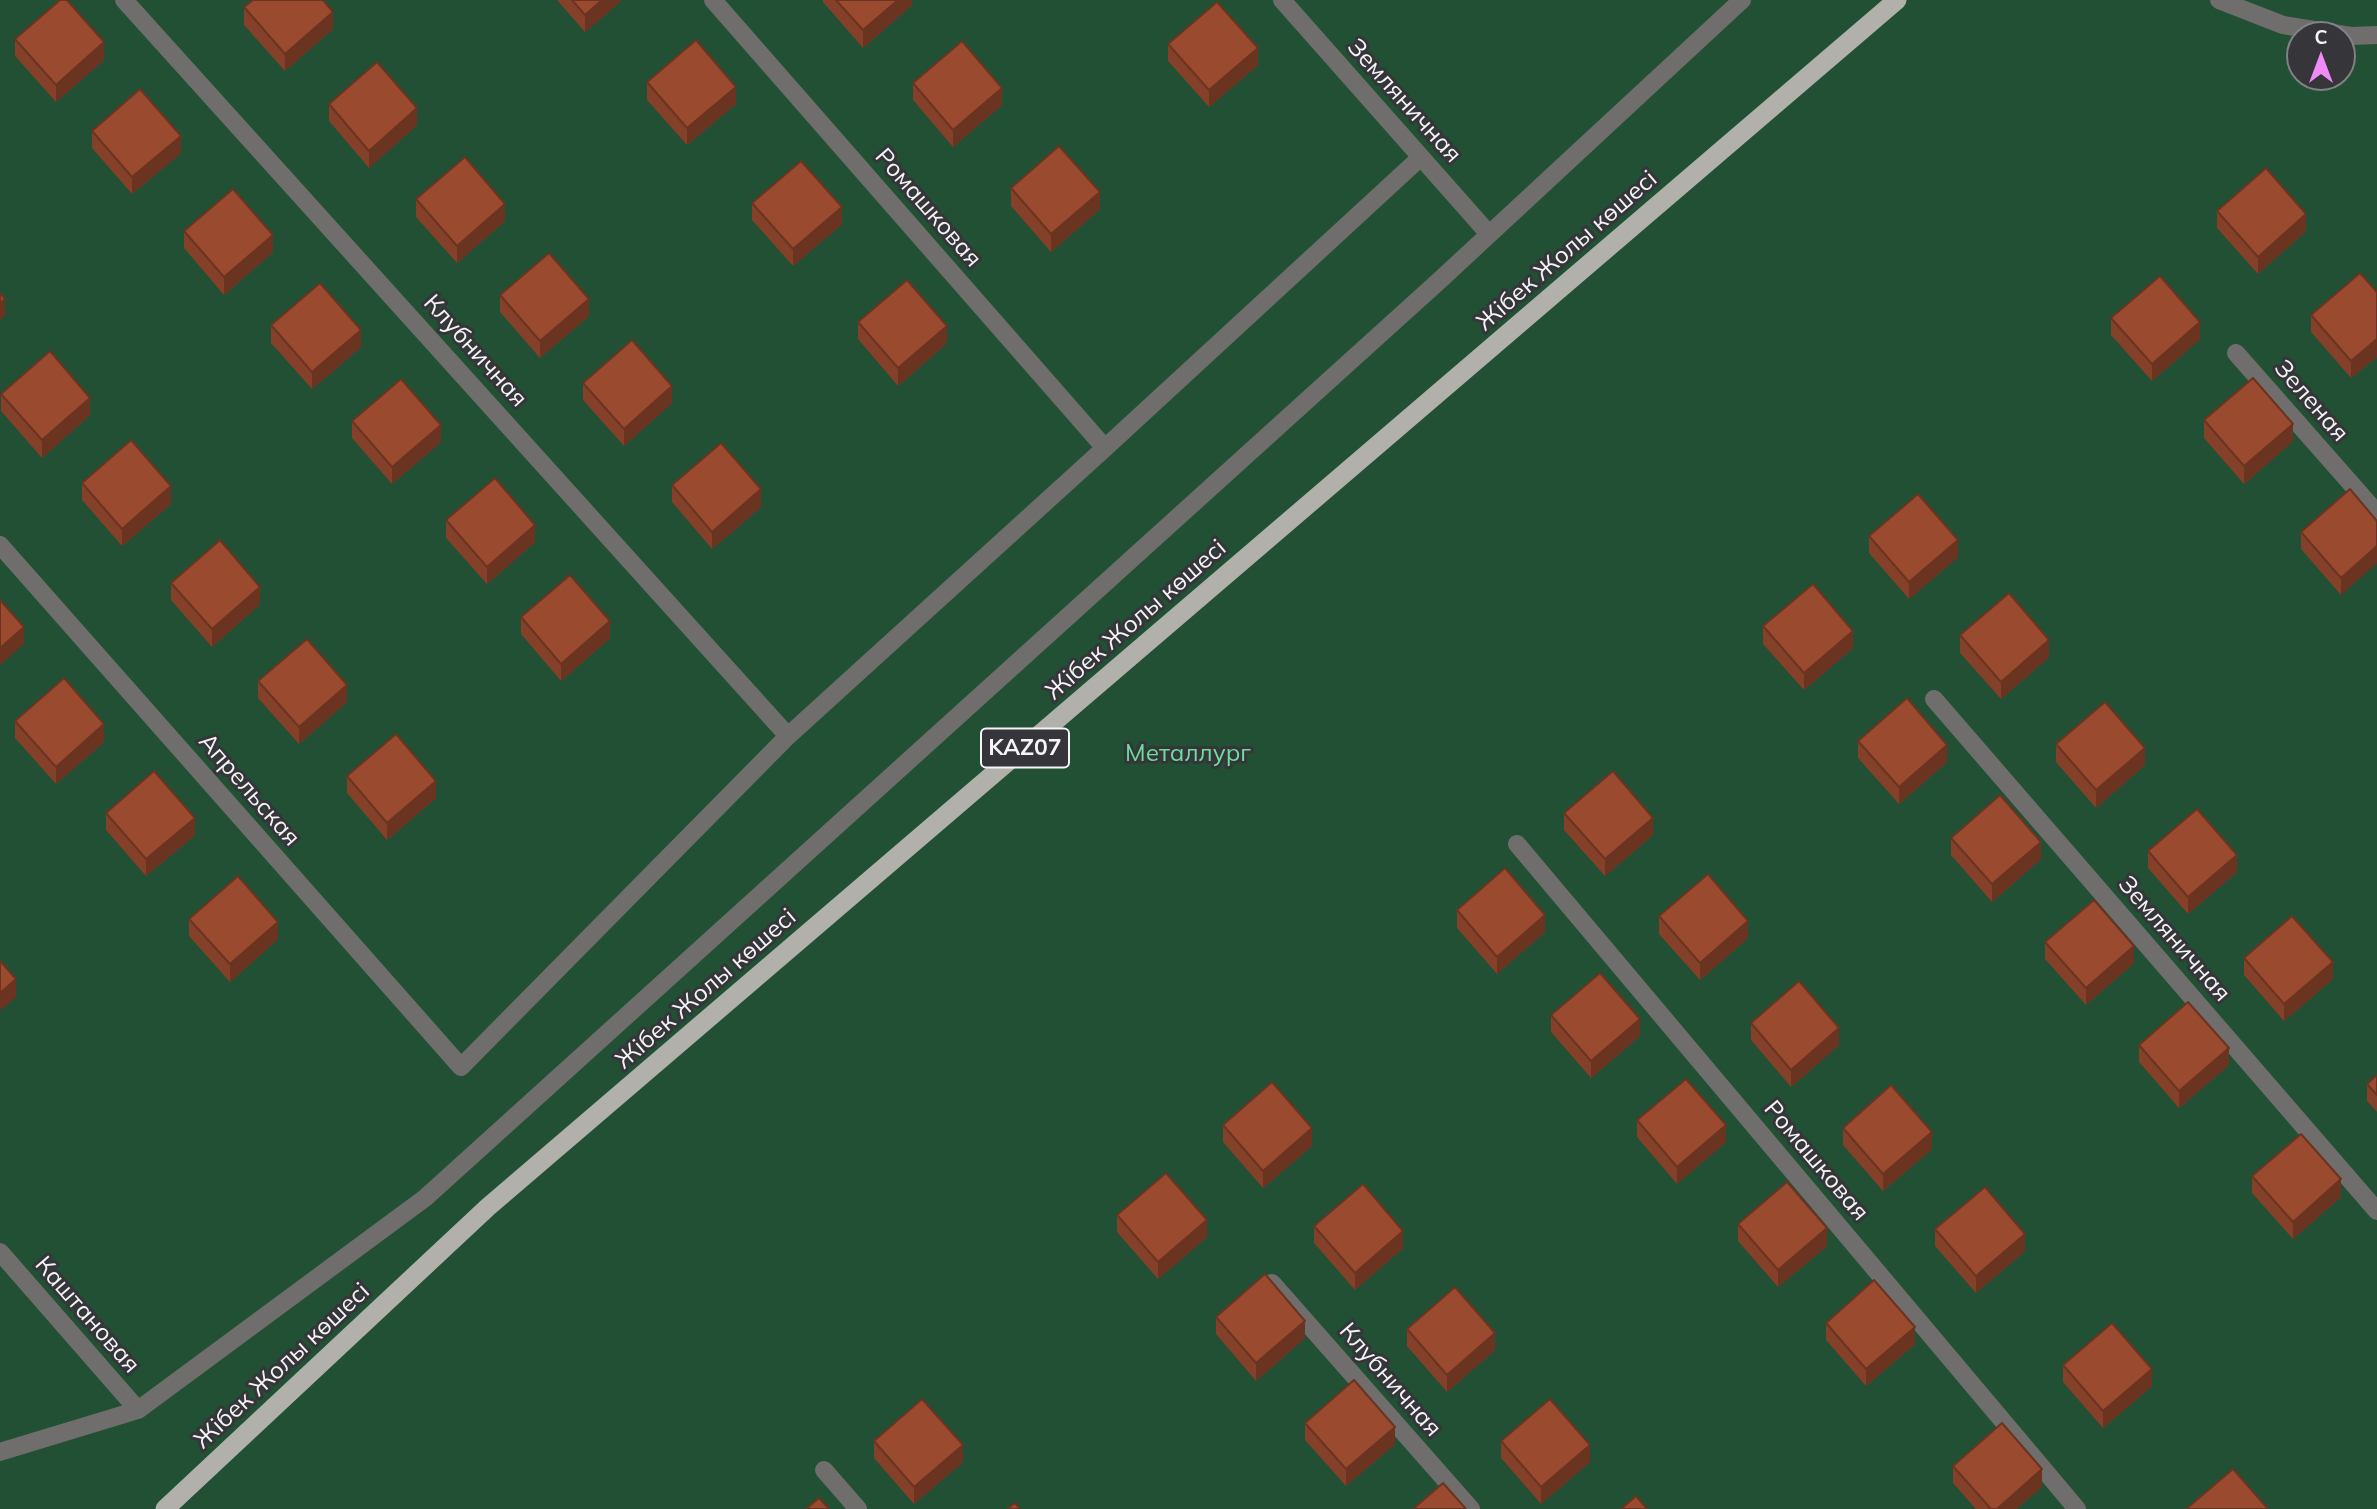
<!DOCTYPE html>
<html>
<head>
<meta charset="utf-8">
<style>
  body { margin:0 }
  #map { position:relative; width:2377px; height:1509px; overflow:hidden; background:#363539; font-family:Mulish,sans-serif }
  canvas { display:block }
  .north { position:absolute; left:2286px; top:21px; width:70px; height:70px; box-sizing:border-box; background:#363539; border:2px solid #828185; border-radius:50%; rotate:0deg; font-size:19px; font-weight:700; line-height:28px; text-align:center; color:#f5f4f7 }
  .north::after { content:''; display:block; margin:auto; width:24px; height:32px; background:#ef8bf6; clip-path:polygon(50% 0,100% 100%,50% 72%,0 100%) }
</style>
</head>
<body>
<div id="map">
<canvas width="2377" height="1509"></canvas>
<div class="north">С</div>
</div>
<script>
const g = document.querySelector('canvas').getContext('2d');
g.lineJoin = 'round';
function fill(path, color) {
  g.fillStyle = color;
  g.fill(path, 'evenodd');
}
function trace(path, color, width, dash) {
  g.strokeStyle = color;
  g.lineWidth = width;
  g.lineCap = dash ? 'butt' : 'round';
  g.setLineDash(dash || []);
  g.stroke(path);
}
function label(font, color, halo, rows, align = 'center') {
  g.font = font + ' Mulish,sans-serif';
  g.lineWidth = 6;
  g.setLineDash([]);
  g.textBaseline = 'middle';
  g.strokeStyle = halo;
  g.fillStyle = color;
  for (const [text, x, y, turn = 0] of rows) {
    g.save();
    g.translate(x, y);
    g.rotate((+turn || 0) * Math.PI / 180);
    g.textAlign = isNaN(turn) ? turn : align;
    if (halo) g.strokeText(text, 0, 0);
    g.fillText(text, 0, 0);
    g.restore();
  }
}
const green = new Path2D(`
  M0,0H2377V1509H0ZM2300,35H2342V77H2300Z`);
const service = new Path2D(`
  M2219,0L2283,25L2351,36L2377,35`);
const minor = new Path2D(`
  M124,0L788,736
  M713,0L1105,448
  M1282,0L1489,234
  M2236,353L2377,513
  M0,545L461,1067L788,736L1105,448L1421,157
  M1934,699L2377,1211
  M1517,844L2077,1509
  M0,1252L138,1410
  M1272,1283L1471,1509
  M0,1452L138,1410L425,1198L1440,280L1742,0
  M824,1470L858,1509`);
const trunk = new Path2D(`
  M165,1509L488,1207L1897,0`);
const wall = new Path2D(`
  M557,0H622L585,32Z
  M823,0H912V5L863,48L823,2Z
  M244,7L333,29L285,71L244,25Z
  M15,39L104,60L56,102L15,56Z
  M1168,44L1258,65L1209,107L1168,61Z
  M647,82L736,104L687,145L647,100Z
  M913,83L1002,105L953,147L913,100Z
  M329,104L417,125L369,168L329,121Z
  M92,131L181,153L132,194L92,148Z
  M1011,188L1100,209L1051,252L1011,206Z
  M416,199L505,221L457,263L416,217Z
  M752,203L842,224L793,266L752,220Z
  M2217,211L2306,231L2258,274L2217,228Z
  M184,231L273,252L224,295L184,248Z
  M2377,292V357L2351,378L2311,332V315Z
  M500,295L589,316L540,358L500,312Z
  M2111,318L2200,339L2152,381L2111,335Z
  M858,322L947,343L898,386L858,339Z
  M271,325L361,347L312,389L271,343Z
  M583,383L672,403L624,446L583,400Z
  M1,394L90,415L42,458L1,411Z
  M2204,420L2293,441L2244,484L2204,438Z
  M352,421L441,442L392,484L352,438Z
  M82,483L171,504L122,546L82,500Z
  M672,485L761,507L712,549L672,502Z
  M446,520L535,542L487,584L446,538Z
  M2377,521L2341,595L2301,549V532Z
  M1869,536L1958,557L1909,599L1869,553Z
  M171,583L260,604L212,647L171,600Z
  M521,617L610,638L561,681L521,634Z
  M1763,626L1853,648L1804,690L1763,644Z
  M1960,635L2049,657L2001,699L1960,653Z
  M258,681L347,702L299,744L258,698Z
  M15,721L104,742L56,784L15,738Z
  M1858,741L1947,762L1899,804L1858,758Z
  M2056,744L2145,765L2096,808L2056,762Z
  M347,776L436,798L387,840L347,793Z
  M106,813L195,835L146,876L106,830Z
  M1564,813L1653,835L1605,876L1564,830Z
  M1951,838L2041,859L1992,902L1951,855Z
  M2148,851L2237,872L2188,914L2148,868Z
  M1457,910L1545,932L1497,974L1457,928Z
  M1659,916L1748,938L1700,980L1659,934Z
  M189,919L278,939L230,982L189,936Z
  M2045,942L2134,963L2086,1005L2045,959Z
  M2244,958L2333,979L2284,1021L2244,975Z
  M1551,1015L1640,1036L1591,1078L1551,1032Z
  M1751,1023L1839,1045L1791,1087L1751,1040Z
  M2139,1045L2229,1065L2179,1108L2139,1062Z
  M2377,1075V1112L2367,1101V1084Z
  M1637,1120L1726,1142L1677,1184L1637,1137Z
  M1223,1125L1312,1146L1263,1188L1223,1142Z
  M1843,1128L1932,1149L1883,1191L1843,1145Z
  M2252,1176L2341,1197L2293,1239L2252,1193Z
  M1117,1215L1207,1237L1158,1279L1117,1232Z
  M1738,1224L1827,1246L1778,1287L1738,1241Z
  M1314,1226L1403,1248L1355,1290L1314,1243Z
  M1935,1229L2025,1251L1976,1293L1935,1246Z
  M1216,1317L1305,1338L1256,1381L1216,1334Z
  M1826,1323L1915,1344L1866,1386L1826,1340Z
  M1407,1329L1495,1350L1447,1392L1407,1346Z
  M2063,1365L2152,1386L2103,1428L2063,1382Z
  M1305,1423L1395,1444L1346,1486L1305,1440Z
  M874,1441L963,1462L914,1504L874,1458Z
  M1501,1441L1590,1462L1541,1504L1501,1458Z
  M1953,1466L2042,1487L2016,1509H1976L1953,1483Z`);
const shadedWall = new Path2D(`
  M602,0H622L585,32V15Z
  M898,0H912V5L863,48V30Z
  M333,12V29L285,71V54Z
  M104,42V60L56,102V85Z
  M1258,48V65L1209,107V90Z
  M736,87V104L687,145V128Z
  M1002,88V105L953,147V130Z
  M417,108V125L369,168V151Z
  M181,136V153L132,194V177Z
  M1100,192V209L1051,252V234Z
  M505,204V221L457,263V246Z
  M842,207V224L793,266V249Z
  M2306,214V231L2258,274V257Z
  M273,235V252L224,295V277Z
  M5,299V316L0,320V303Z
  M589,299V316L540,358V341Z
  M2200,322V339L2152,381V364Z
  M947,326V343L898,386V368Z
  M361,330V347L312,389V372Z
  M2377,339V357L2351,378V361Z
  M672,386V403L624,446V429Z
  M90,398V415L42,458V440Z
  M2293,424V441L2244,484V466Z
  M441,425V442L392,484V467Z
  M171,486V504L122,546V529Z
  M761,489V507L712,549V532Z
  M535,525V542L487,584V567Z
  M1958,540V557L1909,599V582Z
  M2377,546V563L2341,595V578Z
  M260,587V604L212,647V629Z
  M610,621V638L561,681V664Z
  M24,627V644L0,665V648Z
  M1853,631V648L1804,690V673Z
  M2049,640V657L2001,699V682Z
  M347,685V702L299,744V727Z
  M104,724V742L56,784V767Z
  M1947,745V762L1899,804V787Z
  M2145,748V765L2096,808V790Z
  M436,781V798L387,840V823Z
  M195,818V835L146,876V859Z
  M1653,818V835L1605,876V859Z
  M2041,842V859L1992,902V884Z
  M2237,855V872L2188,914V897Z
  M1545,915V932L1497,974V957Z
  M1748,921V938L1700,980V963Z
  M278,922V939L230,982V964Z
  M2134,946V963L2086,1005V988Z
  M2333,962V979L2284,1021V1004Z
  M16,979V997L0,1011V993Z
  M1640,1019V1036L1591,1078V1061Z
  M1839,1028V1045L1791,1087V1070Z
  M2229,1048V1065L2179,1108V1091Z
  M1726,1125V1142L1677,1184V1167Z
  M1312,1128V1146L1263,1188V1171Z
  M1932,1132V1149L1883,1191V1174Z
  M2341,1179V1197L2293,1239V1222Z
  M1207,1220V1237L1158,1279V1262Z
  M1827,1228V1246L1778,1287V1270Z
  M1403,1231V1248L1355,1290V1273Z
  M2025,1234V1251L1976,1293V1276Z
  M1305,1321V1338L1256,1381V1363Z
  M1915,1327V1344L1866,1386V1369Z
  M1495,1333V1350L1447,1392V1375Z
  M2152,1369V1386L2103,1428V1411Z
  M1395,1427V1444L1346,1486V1469Z
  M963,1445V1462L914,1504V1487Z
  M1590,1445V1462L1541,1504V1487Z
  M2042,1469V1487L2016,1509H1997Z`);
const building = new Path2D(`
  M60,0H67L104,42L56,85L15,39Z
  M253,0H323L333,12L285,54L244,7Z
  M572,0H602L585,15Z
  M836,0H898L863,30Z
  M1217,2L1258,48L1209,90L1168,44Z
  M696,40L736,87L687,128L647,82Z
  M962,41L1002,88L953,130L913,83Z
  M377,62L417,108L369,151L329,104Z
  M140,89L181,136L132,177L92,131Z
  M1059,146L1100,192L1051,234L1011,188Z
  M465,157L505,204L457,246L416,199Z
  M801,161L842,207L793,249L752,203Z
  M2266,168L2306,214L2258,257L2217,211Z
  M233,189L273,235L224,277L184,231Z
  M549,253L589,299L540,341L500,295Z
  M2360,273L2377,292V339L2351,361L2311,315Z
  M2160,276L2200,322L2152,364L2111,318Z
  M907,280L947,326L898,368L858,322Z
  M320,283L361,330L312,372L271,325Z
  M0,293L5,299L0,303Z
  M632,340L672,386L624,429L583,383Z
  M50,351L90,398L42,440L1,394Z
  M2253,378L2293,424L2244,466L2204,420Z
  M401,379L441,425L392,467L352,421Z
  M131,440L171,486L122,529L82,483Z
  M721,443L761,489L712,532L672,485Z
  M495,478L535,525L487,567L446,520Z
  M2350,489L2377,521V546L2341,578L2301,532Z
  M1918,494L1958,540L1909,582L1869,536Z
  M220,540L260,587L212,629L171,583Z
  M570,575L610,621L561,664L521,617Z
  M1813,584L1853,631L1804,673L1763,626Z
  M2009,593L2049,640L2001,682L1960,635Z
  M0,600L24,627L0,648Z
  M307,639L347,685L299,727L258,681Z
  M64,678L104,724L56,767L15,721Z
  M1907,698L1947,745L1899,787L1858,741Z
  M2105,702L2145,748L2096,790L2056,744Z
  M396,734L436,781L387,823L347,776Z
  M154,771L195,818L146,859L106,813Z
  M1613,771L1653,818L1605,859L1564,813Z
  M2000,795L2041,842L1992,884L1951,838Z
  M2197,809L2237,855L2188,897L2148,851Z
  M1505,868L1545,915L1497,957L1457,910Z
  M1708,874L1748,921L1700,963L1659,916Z
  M238,876L278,922L230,964L189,919Z
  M2094,900L2134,946L2086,988L2045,942Z
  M2292,916L2333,962L2284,1004L2244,958Z
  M0,961L16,979L0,993Z
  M1600,973L1640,1019L1591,1061L1551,1015Z
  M1799,981L1839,1028L1791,1070L1751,1023Z
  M2188,1002L2229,1048L2179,1091L2139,1045Z
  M2377,1075V1095L2367,1084Z
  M1686,1079L1726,1125L1677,1167L1637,1120Z
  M1272,1082L1312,1128L1263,1171L1223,1125Z
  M1891,1085L1932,1132L1883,1174L1843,1128Z
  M2301,1134L2341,1179L2293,1222L2252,1176Z
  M1166,1173L1207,1220L1158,1262L1117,1215Z
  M1787,1182L1827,1228L1778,1270L1738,1224Z
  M1363,1184L1403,1231L1355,1273L1314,1226Z
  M1985,1187L2025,1234L1976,1276L1935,1229Z
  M1265,1274L1305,1321L1256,1363L1216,1317Z
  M1874,1280L1915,1327L1866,1369L1826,1323Z
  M1455,1287L1495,1333L1447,1375L1407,1329Z
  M2112,1323L2152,1369L2103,1411L2063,1365Z
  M1354,1380L1395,1427L1346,1469L1305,1423Z
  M922,1399L963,1445L914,1487L874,1441Z
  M1550,1399L1590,1445L1541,1487L1501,1441Z
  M2002,1423L2042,1469L1997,1509H1991L1953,1466Z
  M2233,1469L2268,1509H2186Z
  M1443,1483L1466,1509H1413Z
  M1636,1496L1647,1509H1621Z
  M819,1498L829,1509H806Z
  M1015,1503L1020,1509H1007Z`);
const shields = [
  [1025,748,88]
];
const shieldNames = [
  ["KAZ07",1025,748]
];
const streetNames = [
  ["Земляничная",1404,101,48],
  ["Ромашковая",928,208,49],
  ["Жібек Жолы көшесі",1567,251,-41],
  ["Клубничная",475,351,48],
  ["Зеленая",2311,401,49],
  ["Жібек Жолы көшесі",1136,620,-41],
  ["Апрельская",249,790,49],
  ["Земляничная",2174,939,49],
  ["Жібек Жолы көшесі",706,989,-41],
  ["Ромашковая",1816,1161,50],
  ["Каштановая",87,1315,49],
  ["Жібек Жолы көшесі",282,1366,-43],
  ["Клубничная",1390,1380,49]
];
const parkNames = [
  ["Металлург",1188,754]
];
fill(green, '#215035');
trace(service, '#6f6e6c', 18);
trace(minor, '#6f6e6c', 18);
trace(trunk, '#b2b0ab', 19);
fill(wall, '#844028');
fill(shadedWall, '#6b3421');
fill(building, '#994a2f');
trace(building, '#6b3421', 2);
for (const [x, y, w] of shields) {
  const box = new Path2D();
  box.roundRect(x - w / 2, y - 19.5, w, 39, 5);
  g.fillStyle = '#363539';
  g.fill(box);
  trace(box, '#f5f4f7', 2);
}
label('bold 23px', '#f5f4f7', null, shieldNames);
label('24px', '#f5f4f7', '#363539', streetNames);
label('24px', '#6adf9d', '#363539', parkNames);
</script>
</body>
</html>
